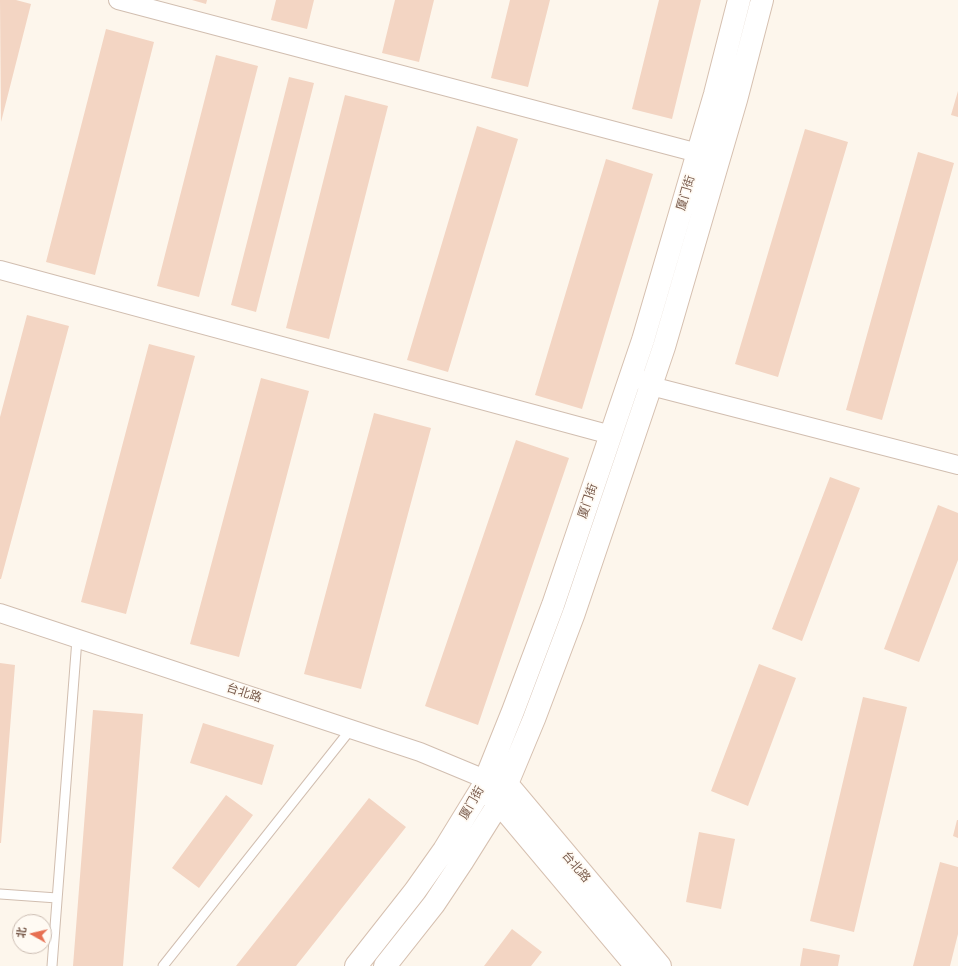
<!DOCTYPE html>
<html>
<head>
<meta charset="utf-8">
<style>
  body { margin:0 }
  #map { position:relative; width:958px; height:966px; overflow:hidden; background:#fdf6ec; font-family:"IBM Plex Sans","Noto Sans SC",sans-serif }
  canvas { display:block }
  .north { position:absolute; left:12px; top:914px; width:40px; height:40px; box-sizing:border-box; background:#fffaf3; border:1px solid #cabbb1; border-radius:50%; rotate:278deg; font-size:11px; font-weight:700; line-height:16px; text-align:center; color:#7a5c4d }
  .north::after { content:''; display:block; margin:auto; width:14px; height:18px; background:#e76f51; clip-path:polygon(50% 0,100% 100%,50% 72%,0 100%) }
</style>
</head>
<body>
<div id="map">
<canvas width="958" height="966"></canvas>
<div class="north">北</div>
</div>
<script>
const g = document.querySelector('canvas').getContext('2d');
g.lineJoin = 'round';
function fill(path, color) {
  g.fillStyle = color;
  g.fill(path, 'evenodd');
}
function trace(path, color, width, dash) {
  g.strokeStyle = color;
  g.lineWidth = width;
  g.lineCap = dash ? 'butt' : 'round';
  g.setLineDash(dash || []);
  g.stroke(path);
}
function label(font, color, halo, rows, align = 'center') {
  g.font = font + ' "IBM Plex Sans","Noto Sans SC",sans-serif';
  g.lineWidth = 3.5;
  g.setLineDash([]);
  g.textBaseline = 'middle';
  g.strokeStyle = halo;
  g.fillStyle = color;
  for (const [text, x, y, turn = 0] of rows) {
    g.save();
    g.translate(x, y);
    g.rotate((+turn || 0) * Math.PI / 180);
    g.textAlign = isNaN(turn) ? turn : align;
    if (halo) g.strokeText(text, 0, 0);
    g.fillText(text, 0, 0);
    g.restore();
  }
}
const building = new Path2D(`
  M0,0H16L31,4L1,122Z
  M192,0H207L206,4Z
  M276,0H314L307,29L271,20Z
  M395,0H434L419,62L382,53Z
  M510,0H550L528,87L491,78Z
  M659,0H701L672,119L632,109Z
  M106,29L154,42L95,275L46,262Z
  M216,55L258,66L199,297L157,286Z
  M289,77L314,83L256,312L231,305Z
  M958,91V117L951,115Z
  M345,95L388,106L329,339L286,328Z
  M477,126L518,139L448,372L407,360Z
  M805,129L848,142L778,377L735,364Z
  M918,152L954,163L882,420L846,410Z
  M606,159L653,174L582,409L535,395Z
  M27,315L69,326L1,579H0V417Z
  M149,344L195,356L126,614L81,602Z
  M261,378L309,391L239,657L190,644Z
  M374,413L431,428L361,689L304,674Z
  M516,440L569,458L478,725L425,706Z
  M830,477L860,488L802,641L772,629Z
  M938,505L958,513V560L919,662L884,649Z
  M0,663L15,665L1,843H0Z
  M759,664L796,678L748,806L711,791Z
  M863,697L907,707L854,932L810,921Z
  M93,710L143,714L123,966H73Z
  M203,723L274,745L262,785L190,763Z
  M226,795L253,815L199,888L172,868Z
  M369,798L406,827L296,966H236Z
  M957,820H958V838L953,836Z
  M699,832L735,839L721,909L686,902Z
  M940,862L958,867V934L950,966H913Z
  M512,929L542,952L531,966H484Z
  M803,948L840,955L838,966H800Z`);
const lane = new Path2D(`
  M0,894L57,898
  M52,966L77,639
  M163,966L351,729`);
const street = new Path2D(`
  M118,0L698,153
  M0,270L611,435
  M640,379L651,386L958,465
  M0,613L420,752L485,779`);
const secondary = new Path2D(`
  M496,777L507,784L660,966
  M489,794L499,803L636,966
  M356,966L415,891L444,850L482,788L513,711L553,605L643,340L715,94L739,0
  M385,966L434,904L462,862L499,803L534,719L574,613L664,347L736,100L762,0`);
const streetNames = [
  ["厦门街",686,193,-74],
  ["厦门街",588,501,-71],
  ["台北路",244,693,18],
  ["厦门街",472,803,-60],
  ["台北路",576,867,50]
];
fill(building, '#f3d5c3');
trace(lane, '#d1beb0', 11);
trace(street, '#d1beb0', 20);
trace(secondary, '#d6c0b0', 24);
trace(lane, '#fff', 9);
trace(street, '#fff', 18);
trace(secondary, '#fff', 22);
label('12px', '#7a5c4d', '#fffaf3', streetNames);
</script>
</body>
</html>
